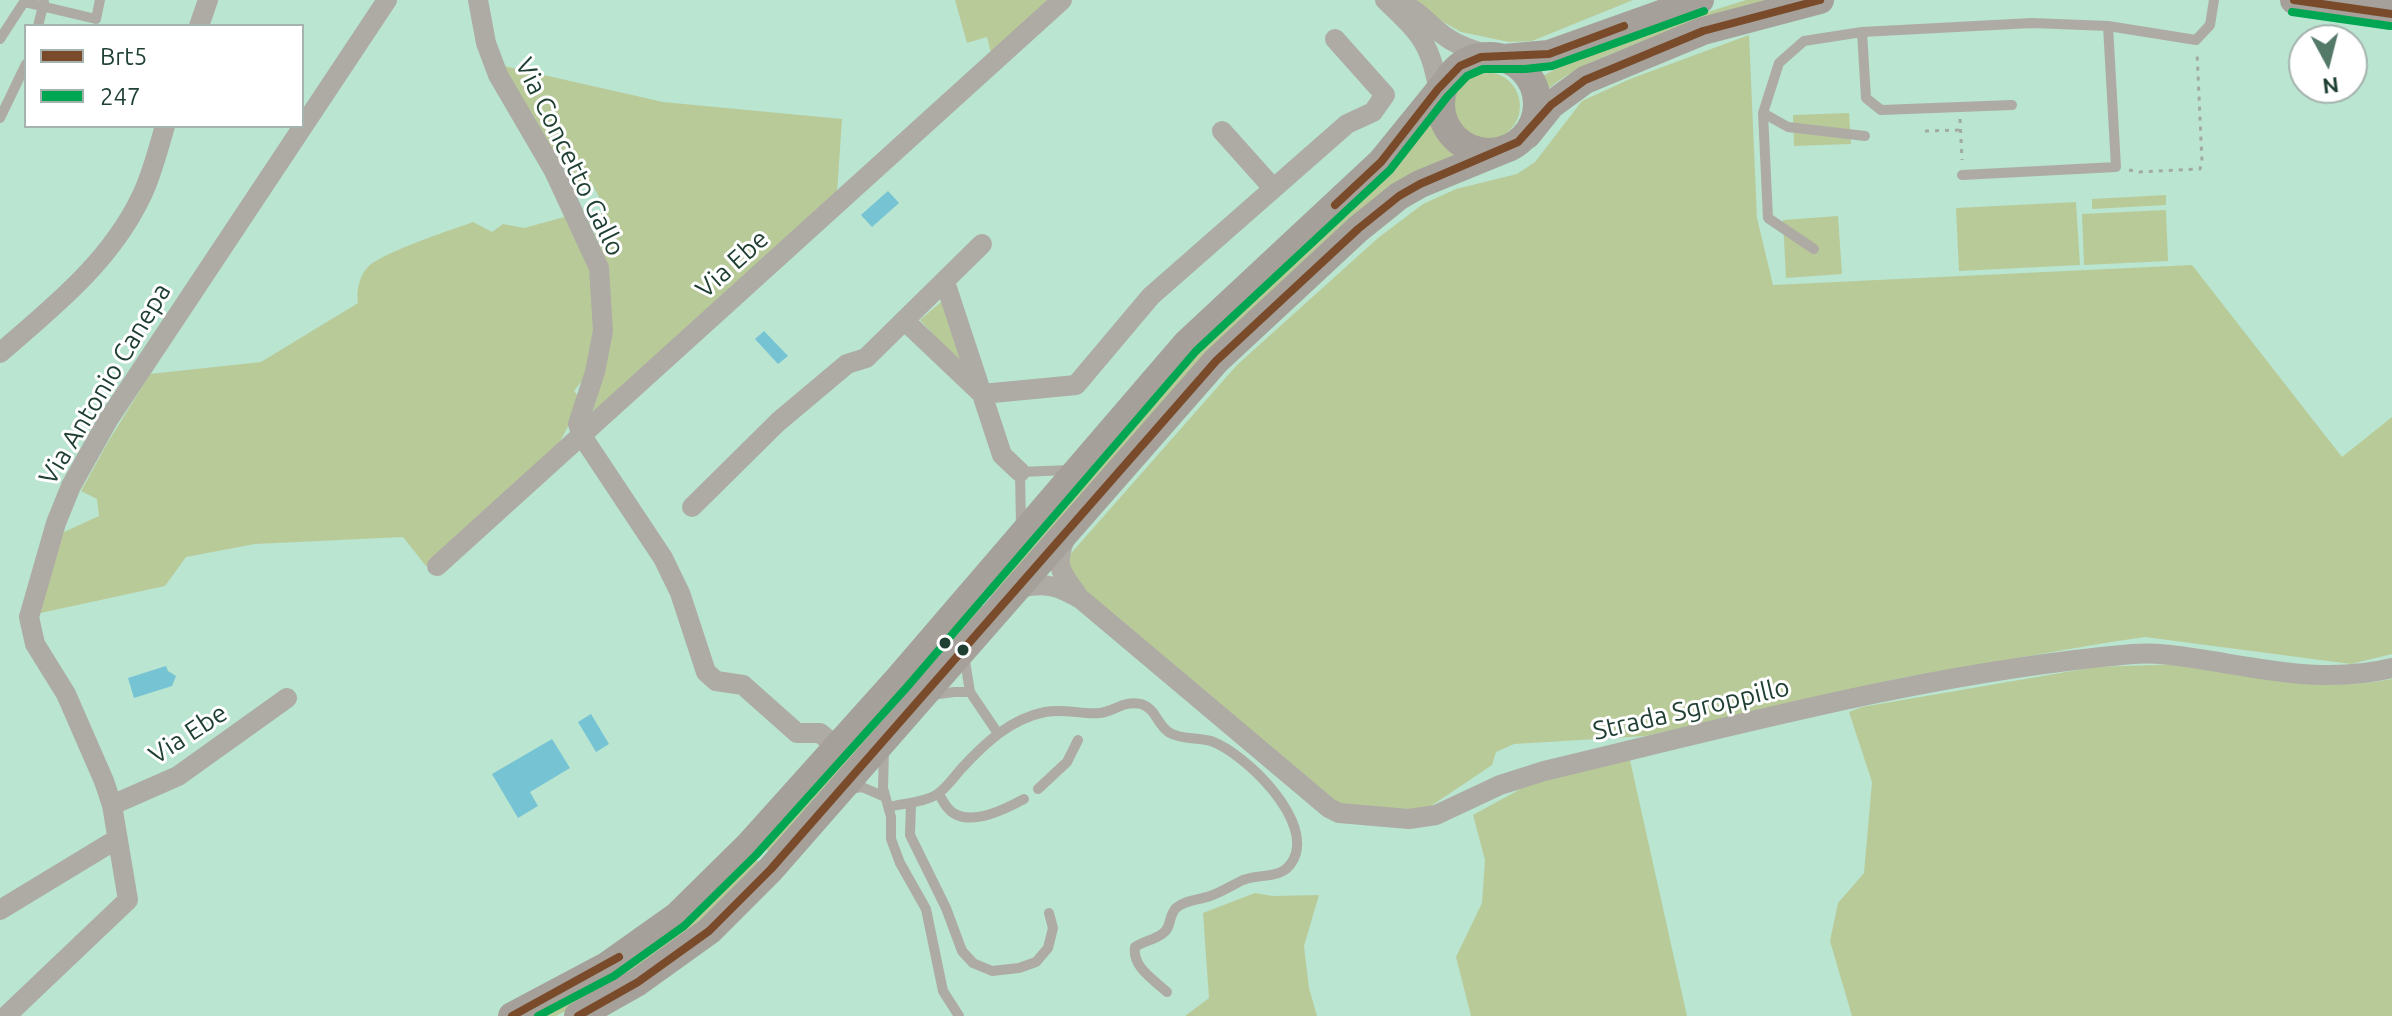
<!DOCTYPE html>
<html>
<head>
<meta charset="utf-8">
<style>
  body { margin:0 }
  #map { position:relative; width:2392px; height:1016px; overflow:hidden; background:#b9e5d1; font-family:Ubuntu,sans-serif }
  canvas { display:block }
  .legend { position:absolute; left:24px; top:24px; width:280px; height:104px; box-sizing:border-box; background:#fff; border:2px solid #a5b2ad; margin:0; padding:10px 14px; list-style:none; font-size:24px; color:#1e3f31 }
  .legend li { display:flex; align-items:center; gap:16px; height:40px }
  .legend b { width:40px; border:2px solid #a5b2ad }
  .north { position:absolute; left:2288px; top:24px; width:80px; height:80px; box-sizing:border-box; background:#fff; border:2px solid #a5b2ad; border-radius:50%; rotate:173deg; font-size:22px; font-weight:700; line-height:32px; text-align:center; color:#1e3f31 }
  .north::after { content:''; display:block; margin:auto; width:28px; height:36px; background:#547969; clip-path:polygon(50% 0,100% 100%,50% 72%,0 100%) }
</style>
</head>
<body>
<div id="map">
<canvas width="2392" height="1016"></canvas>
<ul class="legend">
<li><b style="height:10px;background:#7a4b2a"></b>Brt5</li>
<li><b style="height:10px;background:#00a651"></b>247</li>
</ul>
<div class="north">N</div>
</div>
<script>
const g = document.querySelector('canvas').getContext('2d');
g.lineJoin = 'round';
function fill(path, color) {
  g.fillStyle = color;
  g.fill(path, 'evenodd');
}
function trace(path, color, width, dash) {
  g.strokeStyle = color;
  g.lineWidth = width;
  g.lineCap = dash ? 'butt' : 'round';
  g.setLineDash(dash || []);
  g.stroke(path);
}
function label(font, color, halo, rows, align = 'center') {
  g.font = font + ' Ubuntu,sans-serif';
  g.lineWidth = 6;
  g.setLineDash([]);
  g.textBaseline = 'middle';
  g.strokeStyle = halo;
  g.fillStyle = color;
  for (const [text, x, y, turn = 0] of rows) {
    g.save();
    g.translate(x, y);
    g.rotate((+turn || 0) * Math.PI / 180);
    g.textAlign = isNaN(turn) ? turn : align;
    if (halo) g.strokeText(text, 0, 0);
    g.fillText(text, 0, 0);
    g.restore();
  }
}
const green = new Path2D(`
  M955,0H1051L991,53L987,37L967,43Z
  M1416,0H1633L1532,41L1509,42L1461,32L1438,19Z
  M1746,0H1771C1720,13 1672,28 1623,49C1595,60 1570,70 1547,90H1544L1539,78L1565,64L1644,32Z
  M1749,35L1757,218L1773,285L2192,265L2342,457L2392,417V654L2351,664L2145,637L2111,642L1906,677L1646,736L1514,744L1496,752L1492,765L1431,806L1411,809L1342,806L1086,595L1066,559L1237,365L1378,238L1423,204L1456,189L1517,174L1535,162L1582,101L1630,79Z
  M504,66L663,102L842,119L837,193L591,417L601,384L609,280L601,248L589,220L606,210L591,182L574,192L566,178L567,166L556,161Z
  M1452 106a34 34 0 1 1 68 0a34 34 0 1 1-68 0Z
  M1849,113L1851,144L1794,146L1793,115Z
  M1430,122L1442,144L1454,155L1424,170L995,599L986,593L1197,355L1391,166Z
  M2166,195V205L2092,209V199Z
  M2076,202L2080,265L1959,271L1956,208Z
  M2166,210L2168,261L2084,265L2082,214Z
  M568,216L589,255L597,316L589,372L574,391L582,401L558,445L426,566L403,537L255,544L186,557L165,586L36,614L40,596L64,532L99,516L97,499L81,491L108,442L150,374L261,362L358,303C356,291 359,277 367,268C380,253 451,230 473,222L492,232L503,224L524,228Z
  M1838,216L1842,274L1786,278L1783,220Z
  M941,302L944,305L965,369L920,320Z
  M978,602L986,608L772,856L765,848Z
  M2183,664C2252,676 2322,693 2392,679V1016H1852L1830,941L1838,903L1864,873L1872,782L1849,712L1862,707L2095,667Z
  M1630,760L1687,1016H1471L1456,957L1482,903L1485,860L1473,815L1535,781Z
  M755,859L762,864L708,917L662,952L587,1000L556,1016H535Z
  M1255,893L1273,896L1319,895L1304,946L1309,988L1317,1016H1185L1209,998L1203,913Z`);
const water = new Path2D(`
  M888,191L899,203L872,227L861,215Z
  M764,331L788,356L778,364L755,339Z
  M166,666L168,671L176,676L172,686L134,698L128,678Z
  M591,714L609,744L596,752L578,722Z
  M552,739L570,768L530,792L538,806L518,818L492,774Z`);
const path = new Path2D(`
  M1960,119L1962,160
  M1925,131L1960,130
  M2129,170L2139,172L2200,169L2202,162L2197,52`);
const lane = new Path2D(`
  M38,26L44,2
  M0,39L24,2L96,19L100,0
  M2012,105L1881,110L1866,98L1862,32L2032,23L2108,26L2196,40L2210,25L2214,0
  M1763,113L1788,127L1865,136
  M0,118L26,64
  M1962,175L2116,167L2108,26
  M1814,249L1768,218L1763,113L1779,63L1804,41L1862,32
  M1021,526L1020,472L1070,470
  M964,655L970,692L997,732
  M932,695L954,692H970
  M884,750L883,788L891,817V839L900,863L926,909L943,991L959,1016
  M850,789L862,787L885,797
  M1038,789L1067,762L1078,740
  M939,794C943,801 947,810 955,814C975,825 1007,808 1024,799
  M911,803L910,835L946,908L962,951L973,963L992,971L1019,968L1036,962L1048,948L1053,928L1049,913
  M889,807C905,803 922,803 936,795C946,789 954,777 961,769C985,743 1010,719 1045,712C1065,708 1083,715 1100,713C1115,711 1124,700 1141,704C1157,709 1157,726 1170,733C1182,740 1198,737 1211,741C1245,753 1317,823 1292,862C1281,880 1261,873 1243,880C1232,885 1222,892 1210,896C1199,900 1185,900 1176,908C1168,916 1172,928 1162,934C1154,940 1144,941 1135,947C1132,967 1154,980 1167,992`);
const street = new Path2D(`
  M478,0L486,43L498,75L554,171L599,268L603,331L595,372L578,424L582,436L663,558L680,593L706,672L716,681L743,685L797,733H820L837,747
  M1385,0C1424,37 1430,43 1440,97
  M1389,0C1416,5 1426,23 1446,37C1460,47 1477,52 1493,56
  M199,26L208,0
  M1222,131L1273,188
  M945,282L1002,455L1020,472
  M905,321L982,394L1076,385L1151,296L1347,124L1373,112L1385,95L1335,39
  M0,353C53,307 110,262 141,197C152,175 158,149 165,126
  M692,507L778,422L847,364L866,358L982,244
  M1066,537C1054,564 1060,572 1077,594
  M437,566L1062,0
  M1017,589C1044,581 1059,586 1082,600L1329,808L1339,813L1409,819L1436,815L1500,785L1544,771C1737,725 1935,671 2133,654C2160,652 2186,657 2212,661C2273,671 2331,683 2392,668
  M112,805L178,776L287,698
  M0,910L117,839
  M6,1016L128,900L112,805L104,781L66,694L35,644L29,617L56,523L71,486L108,420L387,0`);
const secondary = new Path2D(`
  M2294,0L2392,14
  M1441 104a48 48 0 1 1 96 0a48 48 0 1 1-96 0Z
  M1504,58L1549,54L1700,0
  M1527,135L1551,105L1585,80L1703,31L1820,0
  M512,1016L608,965L677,916L748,846L898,679L1187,343L1381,162L1450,77
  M578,1016L638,982L709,931L771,869L1216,361L1358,229L1399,196L1420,184L1508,148`);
const bus1 = new Path2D(`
  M2294,0L2392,14
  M1335,205L1381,162L1438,89L1460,66L1481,57L1549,54L1624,26
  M512,1016L619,957
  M578,1016L638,982L709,931L771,869L1216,361L1358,229L1399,196L1420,184L1518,142L1551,105L1585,80L1703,31L1820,0`);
const bus2 = new Path2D(`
  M2292,12L2390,26
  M538,1016L614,976L684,926L756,855L907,687L1196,351L1390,170L1447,97L1467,76L1483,69H1525L1552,66L1704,11`);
const markers = [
  [945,643,7,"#1e3f31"],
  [963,650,7,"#1e3f31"]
];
const streetNames = [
  ["Via Concetto Gallo",570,157,64],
  ["Via Ebe",732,264,-42],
  ["Via Antonio Canepa",105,384,-59],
  ["Strada Sgroppillo",1691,709,-13],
  ["Via Ebe",188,734,-33]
];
fill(green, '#b9ca99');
fill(water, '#76c3d4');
trace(path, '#a2aaa2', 3, [4, 6]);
trace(lane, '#aeaba5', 10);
trace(street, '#aeaba5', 20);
trace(secondary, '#a5a099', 28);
trace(bus1, '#7a4b2a', 8);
trace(bus2, '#00a651', 8);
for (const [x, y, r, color] of markers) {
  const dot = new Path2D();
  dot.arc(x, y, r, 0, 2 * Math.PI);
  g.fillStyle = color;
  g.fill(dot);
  trace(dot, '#fff', 3);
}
label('26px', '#1e3f31', '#fff', streetNames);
</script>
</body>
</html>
